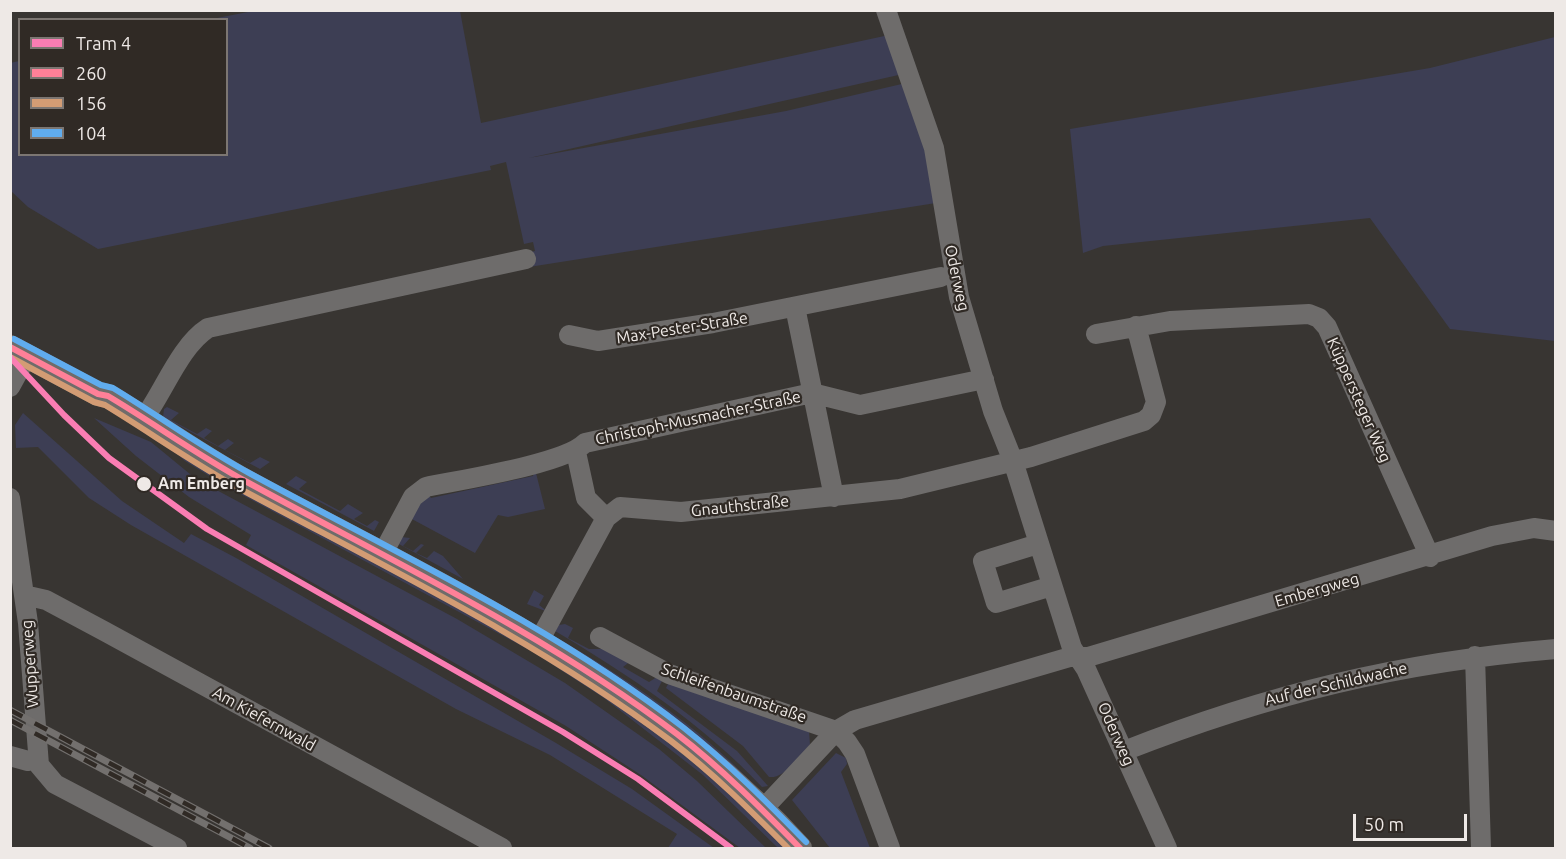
<!DOCTYPE html>
<html>
<head>
<meta charset="utf-8">
<style>
  body { margin:0 }
  #map { position:relative; width:1566px; height:859px; overflow:hidden; background:#383532; font-family:Ubuntu,sans-serif }
  canvas { display:block }
  .frame { position:absolute; inset:0; border:12px solid #eee9e6; pointer-events:none }
  .legend { position:absolute; left:18px; top:18px; width:210px; height:138px; box-sizing:border-box; background:#302a25; border:2px solid #7c7672; margin:0; padding:8px 10px; list-style:none; font-size:18px; color:#eee9e6 }
  .legend li { display:flex; align-items:center; gap:12px; height:30px }
  .legend b { width:30px; border:2px solid #7c7672 }
  .scale { position:absolute; left:1353px; top:814px; width:114px; height:27px; box-sizing:border-box; border:3px solid #eee9e6; border-top:0; padding-left:8px; font-size:18px; line-height:21px; white-space:nowrap; color:#eee9e6; -webkit-text-stroke:4px #302a25; paint-order:stroke }
</style>
</head>
<body>
<div id="map">
<canvas width="1566" height="859"></canvas>
<div class="frame"></div>
<ul class="legend">
<li><b style="height:8px;background:#fa7db3"></b>Tram 4</li>
<li><b style="height:8px;background:#ff8098"></b>260</li>
<li><b style="height:8px;background:#d39c74"></b>156</li>
<li><b style="height:8px;background:#60acee"></b>104</li>
</ul>
<div class="scale">50 m</div>
</div>
<script>
const g = document.querySelector('canvas').getContext('2d');
g.lineJoin = 'round';
function fill(path, color) {
  g.fillStyle = color;
  g.fill(path, 'evenodd');
}
function trace(path, color, width, dash) {
  g.strokeStyle = color;
  g.lineWidth = width;
  g.lineCap = dash ? 'butt' : 'round';
  g.setLineDash(dash || []);
  g.stroke(path);
}
function label(font, color, halo, rows, align = 'center') {
  g.font = font + ' Ubuntu,sans-serif';
  g.lineWidth = 4.5;
  g.setLineDash([]);
  g.textBaseline = 'middle';
  g.strokeStyle = halo;
  g.fillStyle = color;
  for (const [text, x, y, turn = 0] of rows) {
    g.save();
    g.translate(x, y);
    g.rotate((+turn || 0) * Math.PI / 180);
    g.textAlign = isNaN(turn) ? turn : align;
    if (halo) g.strokeText(text, 0, 0);
    g.fillText(text, 0, 0);
    g.restore();
  }
}
const green = new Path2D(`
  M253,11H460L481,123L889,35L903,74L529,158L786,111L906,83L918,113L936,203L529,267L526,253L535,251L533,242L524,244L506,162L490,166L491,170L98,249L28,207L11,191L10,63L19,61L20,154H226V20L212,19Z
  M1555,37V341L1450,329L1370,218L1103,246L1083,253L1070,129L1430,68Z
  M167,407L179,413L171,420L197,434L206,428L212,431L204,438L218,446L228,439L234,443L225,450L250,463L260,457L270,462L260,469L163,417L164,409Z
  M23,413L122,501L184,543L191,534L238,559L556,743L632,789L714,848H668L677,834L550,755L456,709L131,525L89,498L38,447L16,448L15,425Z
  M94,418L151,442L196,479L457,619L565,683L659,749L697,781L766,848H740L641,775L566,726L246,545L251,535L189,497L136,456Z
  M166,444L536,648L608,694L707,771L786,848H778L703,775L604,698L533,652L224,485L185,461Z
  M535,469L545,509L508,517L498,515L475,553L410,518L427,493L431,498L533,476Z
  M296,476L307,482L299,489L340,511L348,504L363,513L354,519L367,526L375,520L379,522L374,531L286,484Z
  M401,537L410,538L403,546L413,551L421,544L424,545L416,553L427,558L434,551L443,556L463,579L397,543Z
  M534,590L544,596L539,605L548,612L527,604Z
  M565,624L573,628L568,638L589,649H605L632,660L623,667L649,682L660,675L664,677L657,691L737,751L768,786L762,787C704,725 629,675 555,631L559,625Z
  M556,637C626,678 699,726 755,786L561,645Z
  M670,680L809,731L810,745C800,756 785,779 769,777L743,746L666,688Z
  M836,753L846,758L847,764L841,772L870,848H830L792,800Z`);
const minor = new Path2D(`
  M886,10L934,148L959,297L993,411L1013,461L1072,648L1086,669L1167,848
  M795,307L834,497
  M1096,334L1170,321L1309,314L1319,318L1327,327L1430,557
  M569,335L598,341L713,323L941,277
  M10,387L27,356
  M144,418C164,391 180,346 208,328L526,259
  M576,452L586,498L606,518
  M10,498L28,623L39,765L55,784L177,848
  M1038,544L983,561L996,603L1052,586
  M382,555L413,497L426,487C459,480 564,464 585,443L812,393L860,405L984,379
  M24,595L46,600L104,631L502,848
  M600,637L669,674L836,731L847,742L855,754L890,848
  M539,641L606,518L620,507L681,512L900,489L1031,457L1144,421L1151,415L1156,402L1136,326
  M1475,656L1481,848
  M1124,751C1269,694 1400,662 1556,649
  M10,756L28,761L37,759
  M763,809L836,731L855,720L1070,657H1088L1492,536L1534,528L1556,531`);
const major = new Path2D(`
  M10,347L98,394L108,396C156,424 199,456 247,482C441,587 651,681 800,848`);
const rail = new Path2D(`
  M10,710L269,848
  M10,720L250,848`);
const bus1 = new Path2D(`
  M10,347L98,394L108,396C155,424 199,456 247,482C393,562 544,633 677,734C721,768 761,808 800,848`);
const bus2 = new Path2D(`
  M10,357L94,402L105,405C151,433 196,465 244,491C389,569 538,641 671,741C713,773 751,811 788,848`);
const bus3 = new Path2D(`
  M14,339L101,385L113,388C159,416 203,448 251,474C398,554 551,625 684,728C728,763 767,802 806,842`);
const tram1 = new Path2D(`
  M10,357L64,415L109,458L207,529L563,732L638,779L731,848`);
const markers = [
  [144,484,8,"#eee9e6"]
];
const streetNames = [
  ["Oderweg",957,278,78],
  ["Max-Pester-Straße",682,328,-9],
  ["Küppersteger Weg",1359,400,66],
  ["Christoph-Musmacher-Straße",698,418,-12],
  ["Gnauthstraße",740,506,-6],
  ["Embergweg",1317,590,-16],
  ["Wupperweg",30,664,-94],
  ["Auf der Schildwache",1336,684,-13],
  ["Schleifenbaumstraße",734,693,19],
  ["Am Kiefernwald",264,719,29],
  ["Oderweg",1116,734,66]
];
const stopNames = [
  ["Am Emberg",158,484]
];
fill(green, '#3d3e54');
trace(minor, '#6e6c6b', 20);
trace(major, '#6f6c6a', 24);
trace(rail, '#73706e', 7);
trace(rail, '#302a25', 4.5, [14]);
trace(bus1, '#ff8098', 6);
trace(bus2, '#d39c74', 6);
trace(bus3, '#60acee', 6);
trace(tram1, '#fa7db3', 6);
for (const [x, y, r, color] of markers) {
  const dot = new Path2D();
  dot.arc(x, y, r, 0, 2 * Math.PI);
  g.fillStyle = color;
  g.fill(dot);
  trace(dot, '#302a25', 2);
}
label('16px', '#eee9e6', '#302a25', streetNames);
label('bold 16px', '#eee9e6', '#302a25', stopNames, 'left');
</script>
</body>
</html>
